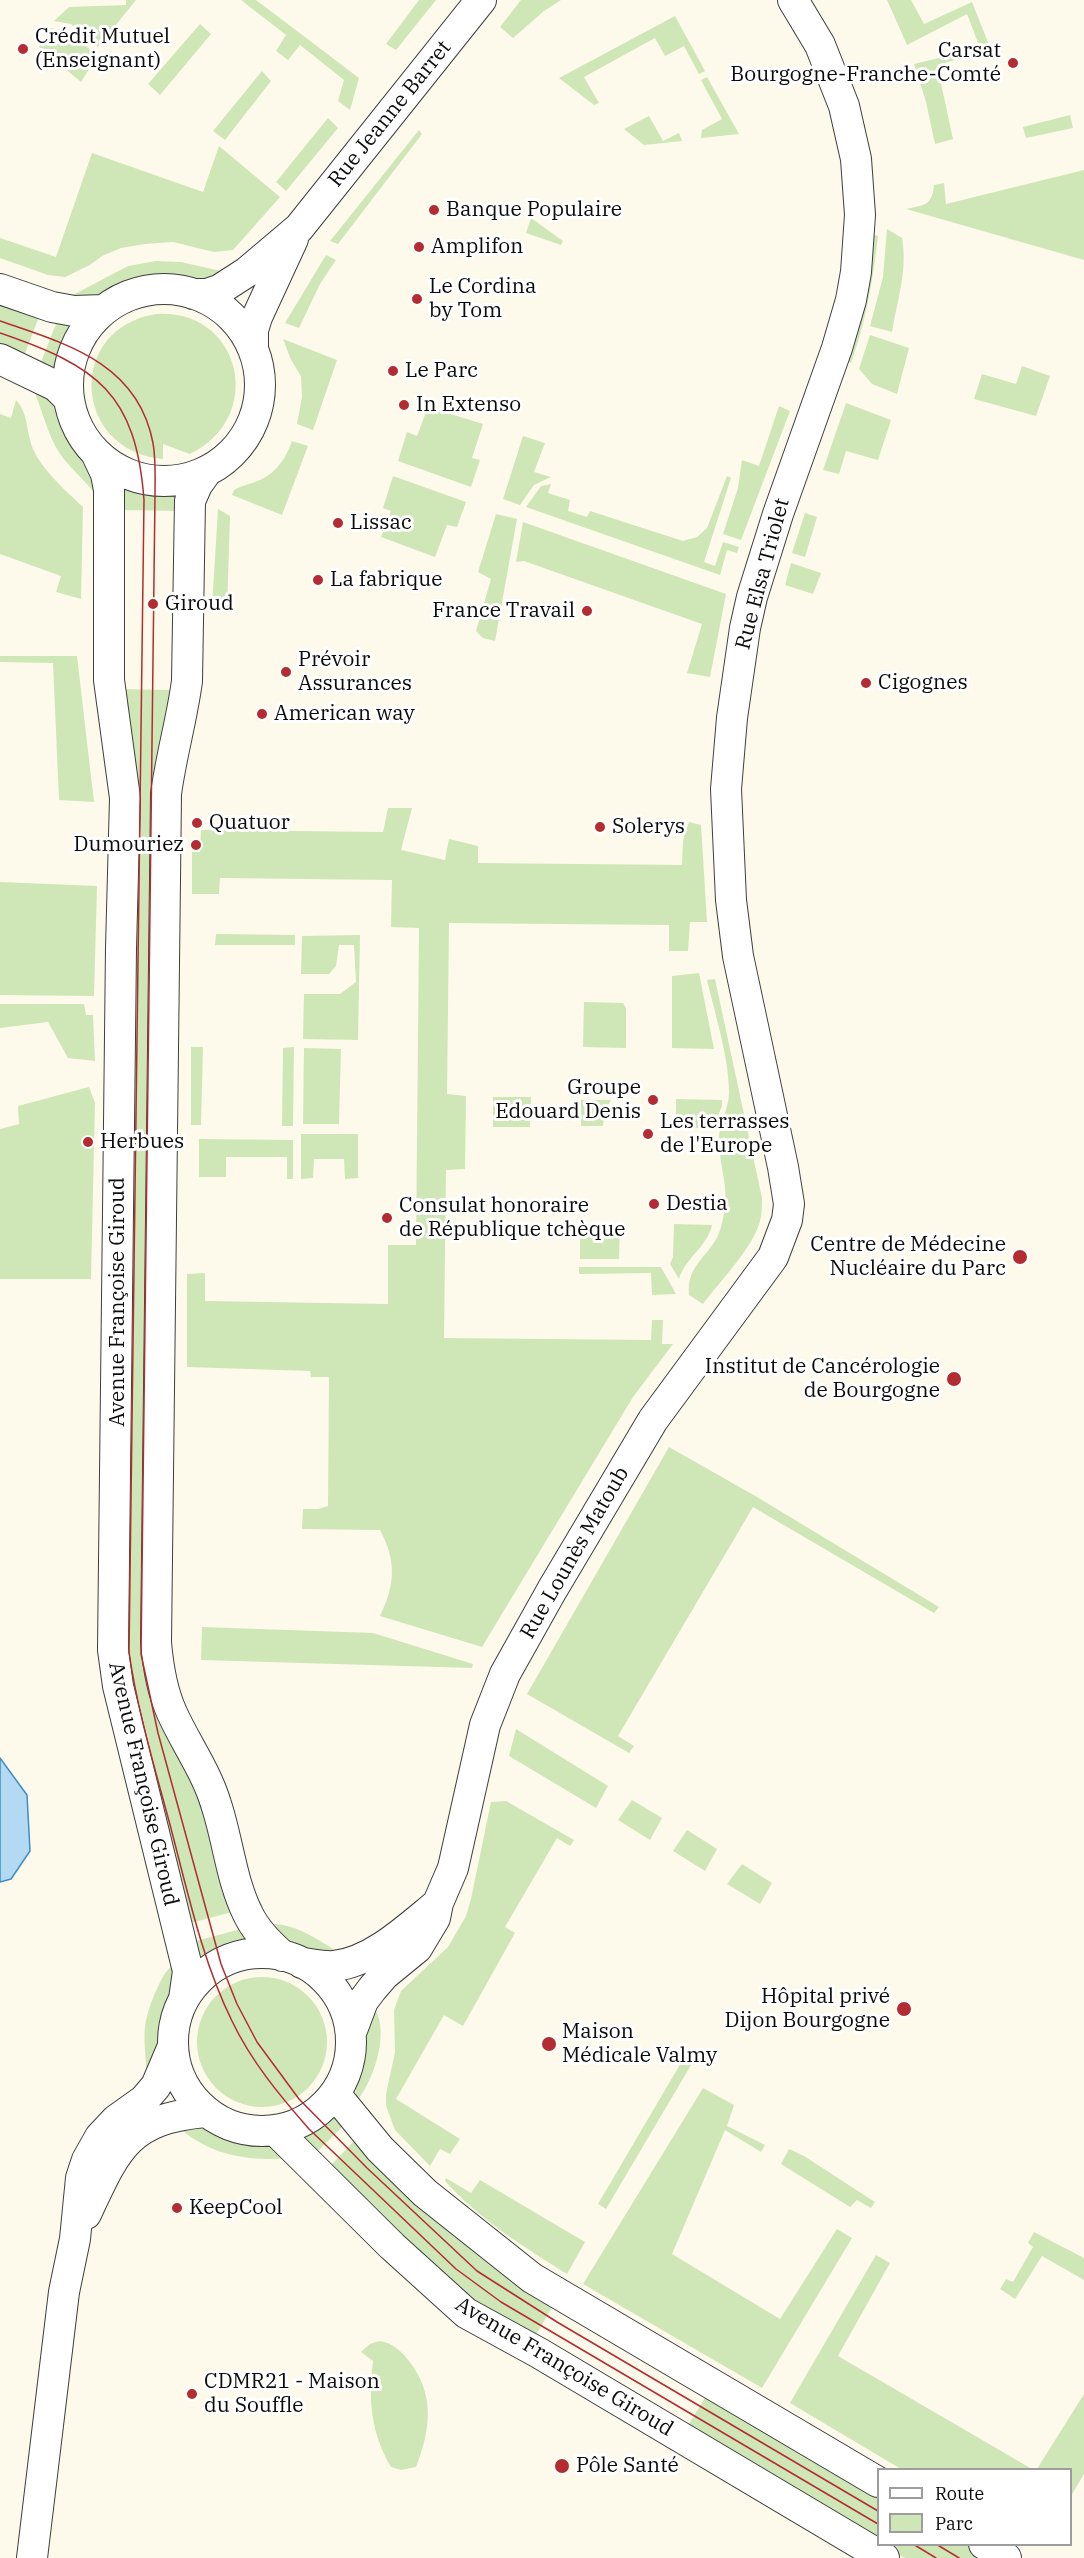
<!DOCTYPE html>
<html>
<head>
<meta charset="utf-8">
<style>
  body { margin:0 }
  #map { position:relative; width:1084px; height:2558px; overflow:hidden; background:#fefaeb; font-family:"IBM Plex Serif",serif }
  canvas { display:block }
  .legend { position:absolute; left:877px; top:2468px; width:195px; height:78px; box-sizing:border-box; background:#fff; border:2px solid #9d9d9d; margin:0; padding:8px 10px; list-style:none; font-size:18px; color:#0b0b0b }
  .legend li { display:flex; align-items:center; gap:12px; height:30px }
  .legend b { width:30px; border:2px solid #9d9d9d }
</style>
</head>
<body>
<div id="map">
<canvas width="1084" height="2558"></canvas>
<ul class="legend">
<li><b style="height:8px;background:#fff"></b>Route</li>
<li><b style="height:16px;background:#cfe6b7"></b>Parc</li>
</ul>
</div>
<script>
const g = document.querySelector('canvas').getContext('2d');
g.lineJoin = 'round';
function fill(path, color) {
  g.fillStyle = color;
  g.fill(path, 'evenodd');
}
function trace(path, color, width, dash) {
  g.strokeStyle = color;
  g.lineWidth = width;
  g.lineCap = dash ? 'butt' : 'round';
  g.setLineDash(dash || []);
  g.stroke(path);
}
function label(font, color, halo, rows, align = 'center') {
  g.font = font + ' "IBM Plex Serif",serif';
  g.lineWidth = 6;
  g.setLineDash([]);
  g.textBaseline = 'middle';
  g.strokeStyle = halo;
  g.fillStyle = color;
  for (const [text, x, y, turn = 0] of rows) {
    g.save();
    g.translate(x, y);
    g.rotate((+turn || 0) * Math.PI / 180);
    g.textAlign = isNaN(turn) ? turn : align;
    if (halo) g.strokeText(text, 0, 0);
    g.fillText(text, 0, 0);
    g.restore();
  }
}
const green = new Path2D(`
  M126,0H136L98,47L71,24L54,21L69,7L126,5Z
  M241,0H256L359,78L350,110L338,101L344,80L300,45L288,60L276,51L286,35Z
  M419,0H436L396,50L386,44Z
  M521,0H561L544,11L513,38L500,27Z
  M887,0H911L924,24L972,2L991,50L937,65L953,139L935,144L926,102L914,64L980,48L967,14L907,45Z
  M675,16L705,71L699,74L684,46L665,56L655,38L584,77L599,103L594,105L559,78Z
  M200,24L211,34L160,95L148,84Z
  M51,28L71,32L97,56L81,82L39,47Z
  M262,71L271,81L225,140L213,131Z
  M707,77L739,134L701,138L702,130L722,119L701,80Z
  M1070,115L1073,128L1026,138L1023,127Z
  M649,116L663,141L679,133L682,141L644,145L624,129Z
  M328,118L338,128L286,191L276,182Z
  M419,130L422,134L338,244L330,241Z
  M219,146L280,197L233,250L214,252L173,242L145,244L121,248L102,256L90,265L65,277L48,275L0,258V238L56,257L92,153L203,192Z
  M1084,170V260L906,209C924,205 932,206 934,185L944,183L946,204Z
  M531,218L563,241L561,245L526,233Z
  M887,229L902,238C908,269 897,301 892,332L870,326L883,277Z
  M871,234L878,236C873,280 866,321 851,363L847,361Z
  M326,255L336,260L320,284L299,328L285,323Z
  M156,261L181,262L225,272L200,283L174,279H151L97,298L71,296L128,266Z
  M0,300L40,314L23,359L0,349Z
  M156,314C241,308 267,417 190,454L163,444V459C72,451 66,328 156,314Z
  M58,319L73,323L74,326C71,333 58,368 56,370L39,367Z
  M870,335L909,348L897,394L872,384L859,369Z
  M283,339L337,360L313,430L297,424L302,397L301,376L291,360Z
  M1022,366L1050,376L1036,416L974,399L982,374L1016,384Z
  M39,388L58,409L94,473L100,501C89,483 72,471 60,454C48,436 43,413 35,393Z
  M16,400C29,414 26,432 33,449C43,471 66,491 83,507L81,599L56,592L61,576L0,554V414L11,418Z
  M846,403L891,420L878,460L846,451L839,474L823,470Z
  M779,406L790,411L741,540L723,534L738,488L742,460L759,466Z
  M428,407L483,424L472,458L480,460L471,487L398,461L407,432L417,436Z
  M523,436L545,443L534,472L551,477L534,485L520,505L503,499Z
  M292,441L308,446L282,515L232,495L234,490C243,485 254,483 262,479C277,472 287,456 292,441Z
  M393,476L466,502L457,527L447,525L435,557L381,537L391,511L383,508Z
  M727,476L731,478L704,562L715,566L723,542L739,547L737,553L727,550L720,575L526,507L541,486L551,484L548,493L570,500L568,511L587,517L590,511L683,541L697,537L707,528Z
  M122,487L146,493L176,494L179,511L119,510Z
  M218,509L230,516L227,611L212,606Z
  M805,513L817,517L805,557L792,553Z
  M496,514L517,519L495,641L483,638L476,631L491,579L478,572Z
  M523,522L726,594L710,677L687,673L702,624L524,561L516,562Z
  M791,563L821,573L813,594L785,585Z
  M0,656H77L94,802L59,800L53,663L0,662Z
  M119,689L174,690L147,1619L186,1761L236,1911L183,1925L128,1689Z
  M388,808H412L401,850L445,860L449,839L478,846V863L682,865L683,840L689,822L701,825L707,922H690L688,951H669V925L449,923L447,1094L466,1096L465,1169L446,1170L444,1338L651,1340L652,1320H663L662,1344H673L633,1397L482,1647L380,1616C395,1585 397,1562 380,1530L302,1529L303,1509H318L328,1506L329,1377H311L310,1371L187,1367V1274L205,1273V1301L388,1304V1245H416L419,928L391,927L392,880L220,878L219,894H192V852H200L201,830L383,832Z
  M0,882L97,886L94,996L0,995Z
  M216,934L295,935V945H215Z
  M360,935L358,1040L303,1039L304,994H340L356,982L354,945H339L336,966L329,974H301L302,936Z
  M699,973L714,1049L672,1048V976Z
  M715,979L762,1198C762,1205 762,1214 760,1221C753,1248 720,1281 703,1304L689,1295C686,1262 713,1256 721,1227C732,1190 720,1175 719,1141C718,1125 729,1110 729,1092C729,1058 715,1014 707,980Z
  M584,1002L623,1003L626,1008V1048L583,1047Z
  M0,1004H84L86,1015H93L95,1061L68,1058L48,1022L0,1028Z
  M191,1047H203L201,1125H191Z
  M294,1047L293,1126H282L283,1048Z
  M304,1048L341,1049L339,1124H303Z
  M89,1087L95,1103L91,1279H0V1129L19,1124L18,1106Z
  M493,1097H531L530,1127H493Z
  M676,1099L722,1100V1106L713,1128H676Z
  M581,1100H611L605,1111L603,1126H581Z
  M301,1134H358V1178L345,1179L344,1159H314L313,1178L301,1179Z
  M199,1139L293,1140V1179H287V1157H226V1177H199Z
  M580,1224L620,1225L619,1259H580Z
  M674,1224L712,1225C708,1246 685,1258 679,1279L670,1264L673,1257Z
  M579,1267H661L676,1294L652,1295L651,1273L579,1274Z
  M669,1447L757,1497L939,1607L934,1613L753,1507L618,1736L634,1746L629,1753L527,1694Z
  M202,1627L373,1633L473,1664L472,1668L201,1660Z
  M516,1729L608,1786L596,1808L509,1756Z
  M632,1800L662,1818L650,1840L618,1820Z
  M506,1801L574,1840L570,1846L557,1838L505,1927L515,1933L463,2026L444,2015L396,2099L460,2139L450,2154L440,2149L430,2166L395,2130L386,2106V2094L395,2052L394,2010L401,1991L448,1947L466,1916L471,1899L491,1802Z
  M687,1830L717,1849L705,1871L673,1851Z
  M742,1864L772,1883L760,1904L727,1884Z
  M274,1924C298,1925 319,1940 339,1953C304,1950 296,1951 269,1928Z
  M245,1928L250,1940L214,1955L201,1963L188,1943Z
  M176,1963L177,1992L167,2013L161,2048L147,2082C146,2040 138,2030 157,1989C162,1978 165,1970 176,1963Z
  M197 2042a65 65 0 1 1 130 0a65 65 0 1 1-130 0Z
  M371,2003C392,2027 375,2078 357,2101C353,2075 362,2027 371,2003Z
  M685,2056L694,2060L606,2209L598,2204Z
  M703,2088L734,2105L727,2126L765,2145L761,2152L725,2130L672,2254L780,2319L837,2229L852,2238L762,2388L583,2284Z
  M336,2115L343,2126L314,2155L301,2137L330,2116Z
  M176,2125L207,2126L233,2138L266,2144L283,2151L288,2158C246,2162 207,2154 176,2125Z
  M358,2137L555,2302L533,2340L471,2300L327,2169Z
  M789,2149L804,2156L875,2202L871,2208L857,2200L850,2207L781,2164Z
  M446,2178L471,2193L480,2180L585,2242L567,2274C524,2247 479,2219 445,2181Z
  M1034,2232L1084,2258V2280L1042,2256L1015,2299L1000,2289L1006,2279L1013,2282L1033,2247L1028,2243Z
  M876,2255L890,2263L838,2356L1032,2469H901L790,2403Z
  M379,2341C392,2342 401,2351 409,2361C435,2394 431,2429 416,2467L401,2470L391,2467C371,2433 368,2400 373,2361L361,2352L370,2344Z
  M709,2391L878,2491V2543L686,2429Z
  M1084,2394V2474L1071,2496L1070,2470L1037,2469Z
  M882,2545H970L993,2558H905Z`);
const water = new Path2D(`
  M0,1758L27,1795L30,1851L11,1879L0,1882Z`);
const minor = new Path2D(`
  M0,289L52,307L74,311L104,310
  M68 385a96 96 0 1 1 192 0a96 96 0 1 1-192 0Z
  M193,294H207L219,290L247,272L299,228L481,0
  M253,349V330L257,317L293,239
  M0,359L56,386L69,399
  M97,455L106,474L109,490V680L125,798L121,948L113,1650L118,1686L188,1971L184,1999
  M207,471L197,485L190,501L187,681C182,719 171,756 166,794L156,1642C158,1666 162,1691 172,1713C186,1744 206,1771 216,1804C228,1840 231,1880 248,1914C256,1931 269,1944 283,1956
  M173 2042a89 89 0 1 1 178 0a89 89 0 1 1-178 0Z
  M302,1963C312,1964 324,1967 334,1966C372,1962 408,1928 436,1905
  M351,2033L363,2001L372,1989L384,1975L417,1948L435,1918L438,1903L453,1868L485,1725L505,1674L552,1590L653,1420L773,1257L787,1220L789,1204L783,1167L738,956L731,900L726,789L732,718L745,628L752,597L778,514L837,348L851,300L856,272L860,215L856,159L844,106L820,45L793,0
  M335,2094L380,2149L425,2193L532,2278L878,2482
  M277,2132L392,2246L466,2313L539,2353L884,2558
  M86,2214C116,2150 127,2119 205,2112
  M984,2544L1006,2558
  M32,2558L64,2292L75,2239L81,2178L87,2160L100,2137L116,2120L144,2100L156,2086L173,2046`);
const tram = new Path2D(`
  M0,321C67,344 138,363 153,443C156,460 155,477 155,494L141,1654L158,1733L221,1964L237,2004L257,2042L299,2099L367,2168L477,2271L557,2322L878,2511
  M0,333C97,366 136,393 144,500L129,1652C137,1709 154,1765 169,1821C187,1888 201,1958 232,2021C251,2061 280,2096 309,2129L456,2269L501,2302L878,2524
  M913,2544L936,2558
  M936,2544L959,2558`);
const markers = [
  [23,49,6,"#b32c31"],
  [1013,63,6,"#b32c31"],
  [434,210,6,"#b32c31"],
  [419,247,6,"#b32c31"],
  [417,299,6,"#b32c31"],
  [393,371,6,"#b32c31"],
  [404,405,6,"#b32c31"],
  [338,523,6,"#b32c31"],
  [318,580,6,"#b32c31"],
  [153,604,6,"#b32c31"],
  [587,611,6,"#b32c31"],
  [286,672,6,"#b32c31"],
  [866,683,6,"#b32c31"],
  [262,714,6,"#b32c31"],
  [197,823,6,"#b32c31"],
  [600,827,6,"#b32c31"],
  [196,845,6,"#b32c31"],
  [653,1100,6,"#b32c31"],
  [648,1134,6,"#b32c31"],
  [88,1142,6,"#b32c31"],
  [654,1204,6,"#b32c31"],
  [387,1218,6,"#b32c31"],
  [1020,1257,8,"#b32c31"],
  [954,1379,8,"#b32c31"],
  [904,2009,8,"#b32c31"],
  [549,2044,8,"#b32c31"],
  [177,2208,6,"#b32c31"],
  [192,2394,6,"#b32c31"],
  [562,2466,8,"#b32c31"]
];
const poiNames = [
  ["Crédit Mutuel",35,37],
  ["(Enseignant)",35,61],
  ["Carsat",1001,51,"right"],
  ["Bourgogne-Franche-Comté",1001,75,"right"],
  ["Banque Populaire",446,210],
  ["Amplifon",431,247],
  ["Le Cordina",429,287],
  ["by Tom",429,311],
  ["Le Parc",405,371],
  ["In Extenso",416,405],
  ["Lissac",350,523],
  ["La fabrique",330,580],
  ["Giroud",165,604],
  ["France Travail",575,611,"right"],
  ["Prévoir",298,660],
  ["Assurances",298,684],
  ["Cigognes",878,683],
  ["American way",274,714],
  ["Quatuor",209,823],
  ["Solerys",612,827],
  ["Dumouriez",184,845,"right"],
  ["Groupe",641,1088,"right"],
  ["Edouard Denis",641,1112,"right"],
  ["Les terrasses",660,1122],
  ["de l'Europe",660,1146],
  ["Herbues",100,1142],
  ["Destia",666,1204],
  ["Consulat honoraire",399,1206],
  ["de République tchèque",399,1230],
  ["Centre de Médecine",1006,1245,"right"],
  ["Nucléaire du Parc",1006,1269,"right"],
  ["Institut de Cancérologie",940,1367,"right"],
  ["de Bourgogne",940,1391,"right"],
  ["Hôpital privé",890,1997,"right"],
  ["Dijon Bourgogne",890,2021,"right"],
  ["Maison",562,2032],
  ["Médicale Valmy",562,2056],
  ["KeepCool",189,2208],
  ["CDMR21 - Maison",204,2382],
  ["du Souffle",204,2406],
  ["Pôle Santé",576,2466]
];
const streetNames = [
  ["Rue Jeanne Barret",390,114,-51],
  ["Rue Elsa Triolet",763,574,-75],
  ["Avenue Françoise Giroud",118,1302,-90],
  ["Rue Lounès Matoub",575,1553,-60],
  ["Avenue Françoise Giroud",143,1784,77],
  ["Avenue Françoise Giroud",564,2367,31]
];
fill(green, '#cfe6b7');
fill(water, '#b3daf2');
trace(water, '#3e8ec5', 1.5);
trace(minor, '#3e3e3e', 32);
trace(minor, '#fff', 30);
trace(tram, '#b32c31', 1.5);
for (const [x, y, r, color] of markers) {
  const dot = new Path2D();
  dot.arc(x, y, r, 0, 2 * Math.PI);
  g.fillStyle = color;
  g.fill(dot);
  trace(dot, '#fff', 2);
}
label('21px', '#0b0b0b', '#fff', poiNames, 'left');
label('21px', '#0b0b0b', '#fff', streetNames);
</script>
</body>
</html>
